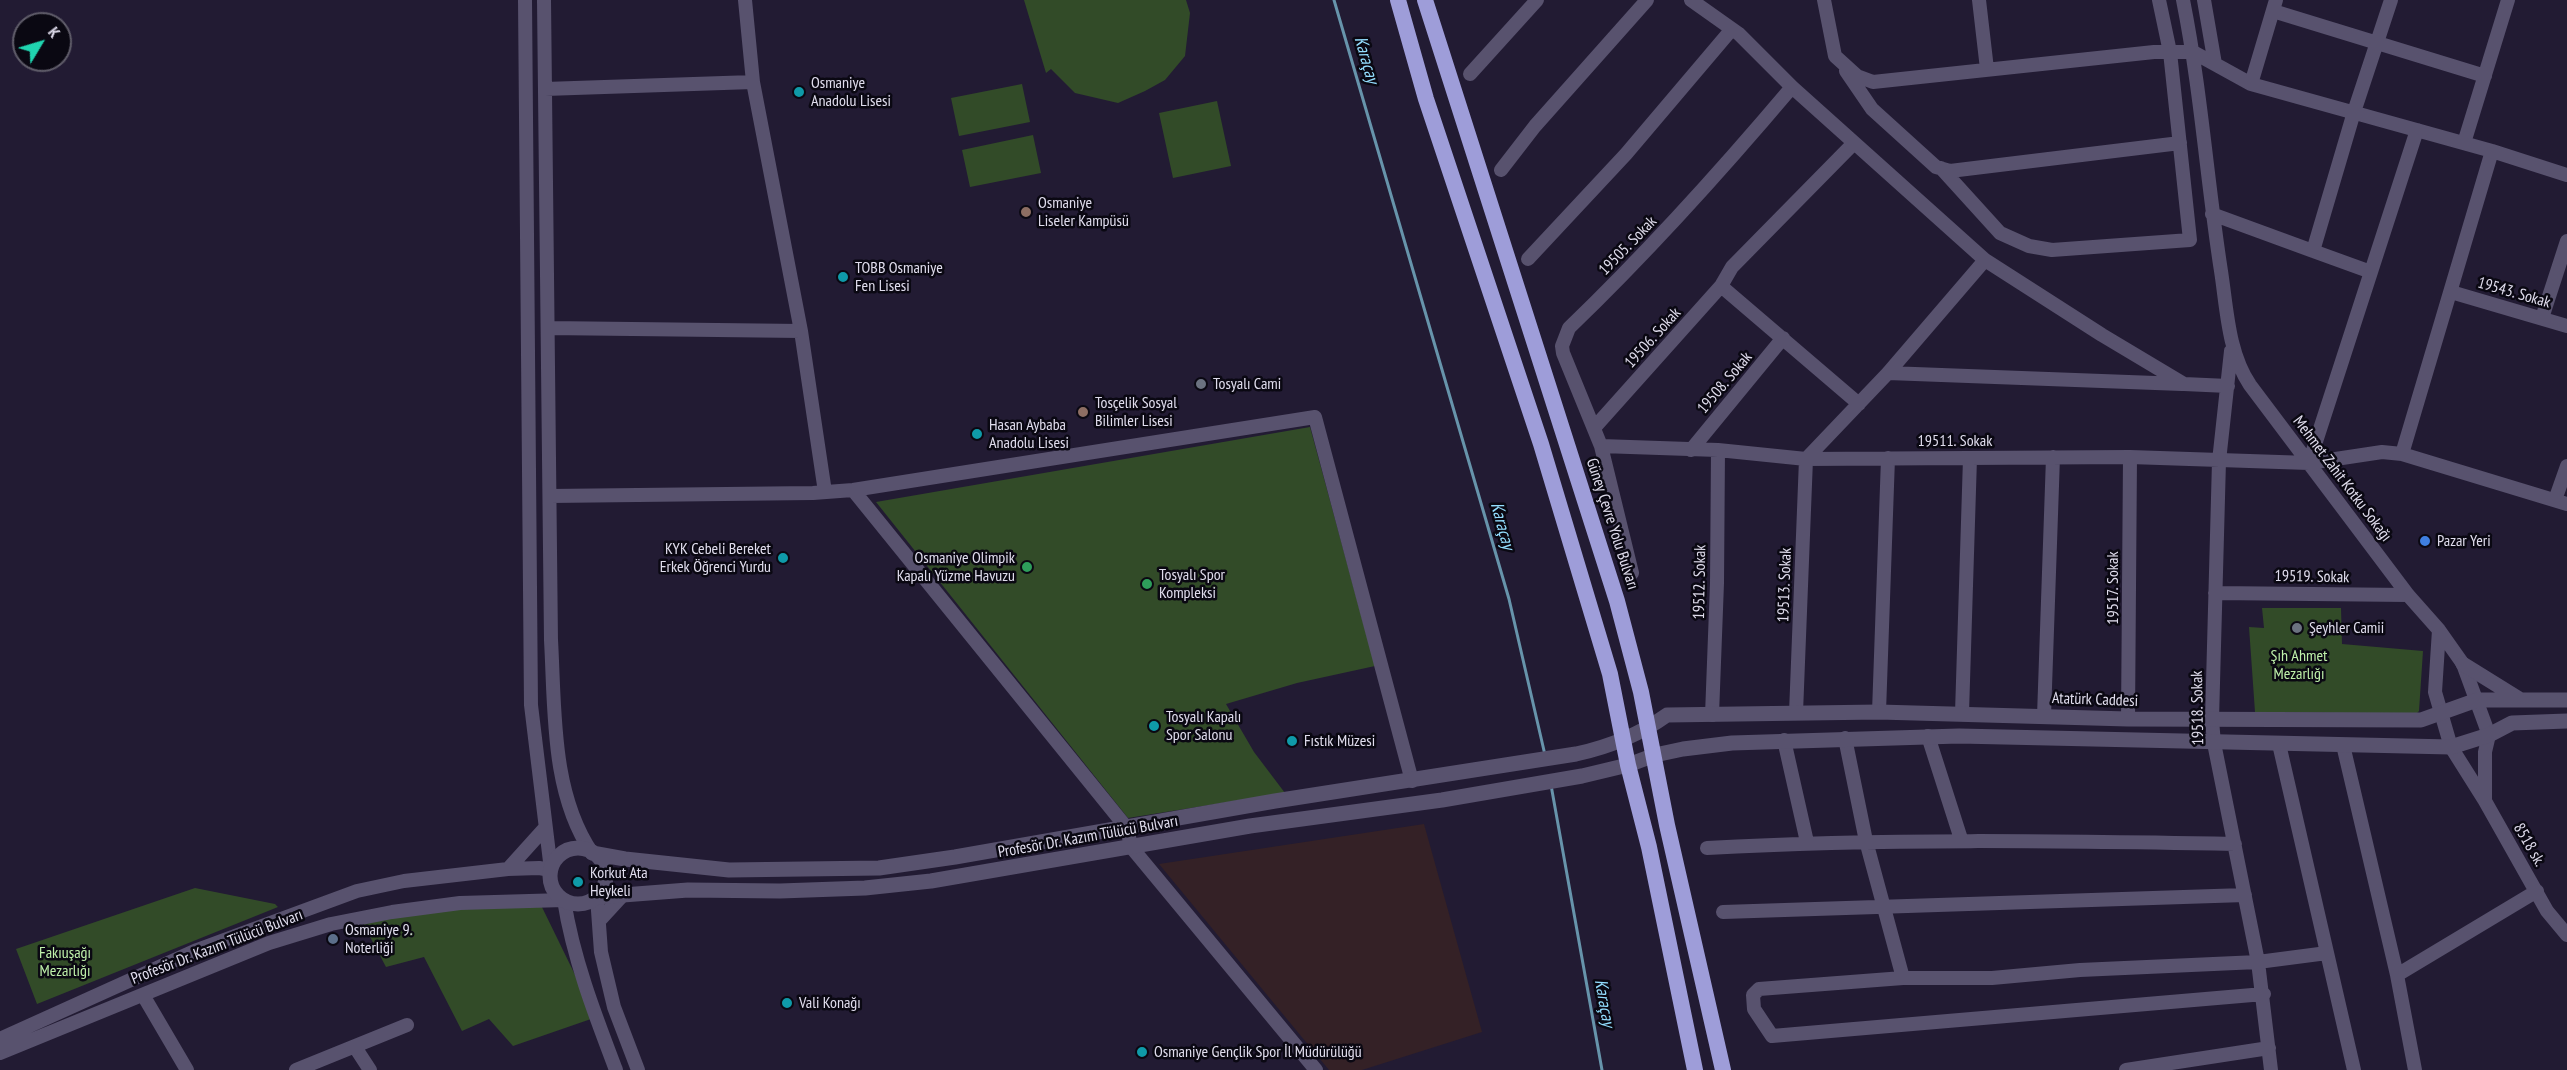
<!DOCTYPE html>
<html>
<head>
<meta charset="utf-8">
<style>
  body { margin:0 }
  #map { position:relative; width:2567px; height:1070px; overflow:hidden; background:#221b33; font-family:"PT Sans Narrow",sans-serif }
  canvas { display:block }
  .north { position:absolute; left:12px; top:12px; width:60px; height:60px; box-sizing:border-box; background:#0a0812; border:2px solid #605d6a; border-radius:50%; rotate:52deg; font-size:16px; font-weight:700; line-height:24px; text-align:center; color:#e0dded }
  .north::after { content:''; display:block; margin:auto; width:21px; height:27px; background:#20d5b0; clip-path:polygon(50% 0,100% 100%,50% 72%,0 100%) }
</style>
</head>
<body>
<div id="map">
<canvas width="2567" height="1070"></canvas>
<div class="north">K</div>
</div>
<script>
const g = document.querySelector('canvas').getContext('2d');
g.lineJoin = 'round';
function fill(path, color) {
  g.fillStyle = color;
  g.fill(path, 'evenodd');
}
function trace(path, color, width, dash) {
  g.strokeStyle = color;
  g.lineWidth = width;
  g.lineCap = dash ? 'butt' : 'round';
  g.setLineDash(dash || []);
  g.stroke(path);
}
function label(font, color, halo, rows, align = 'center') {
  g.font = font + ' "PT Sans Narrow",sans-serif';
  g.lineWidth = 5;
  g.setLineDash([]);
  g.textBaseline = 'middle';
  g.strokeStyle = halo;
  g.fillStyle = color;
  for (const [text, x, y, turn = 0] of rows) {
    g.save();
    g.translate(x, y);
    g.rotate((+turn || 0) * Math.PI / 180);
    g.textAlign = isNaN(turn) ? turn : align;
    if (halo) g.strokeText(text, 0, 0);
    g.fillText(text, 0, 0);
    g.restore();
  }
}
const commercial = new Path2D(`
  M1424,824L1482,1032L1362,1070H1329L1159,864Z`);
const green = new Path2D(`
  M1024,0H1186L1190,13L1185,56L1165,80L1145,91L1118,103L1075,93L1051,69L1046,73Z
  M1022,84L1030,122L959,136L951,98Z
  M1217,101L1231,166L1173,178L1159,113Z
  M1033,135L1041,173L970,187L962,150Z
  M1310,427L1375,666L1297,683L1226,704L1254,752L1285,793L1128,818L876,502Z
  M2262,608H2341L2342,644L2423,651L2419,711L2416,714L2255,712L2249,627L2264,628Z
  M195,888L275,904L278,907L37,1004L16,949Z
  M539,901L580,985L591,1019L513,1046L489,1019L462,1031L424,957L386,967L360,918Z`);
const stream = new Path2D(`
  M1334,0L1509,599L1545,755
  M1551,785L1602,1070`);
const minor = new Path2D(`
  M544,0L551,640C555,710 551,793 592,853
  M1691,0L1739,34L1792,87L1985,260L2102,335L2184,384L2228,386
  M1824,0L1835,56L1857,76L1873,82L2154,52H2193L2251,84L2492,151L2567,175
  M1979,0L1987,69
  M2183,0C2201,90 2207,181 2221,271C2227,310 2228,352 2250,385L2408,595L2439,630L2463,664L2489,735L2485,752V801
  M2204,0L2215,64
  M2273,11L2485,76
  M1846,71L1872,109L1936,167L1950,171L2180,143
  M1470,74L1537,0
  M753,82L801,331L825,492
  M2251,84L2276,0
  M545,89L753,82L745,0
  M2464,143L2508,0
  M1941,168L2000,233L2029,246L2052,250L2190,240L2170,52L2159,0
  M1501,170L1535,126L1647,0
  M2212,214L2313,251
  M1528,259L1626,154L1732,29
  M2371,272L2313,251L2354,112L2391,0
  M1721,286L1859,404
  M2451,292L2567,326
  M2542,318L2567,241
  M548,328L801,331
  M2231,351L2219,461L2212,720L2214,743L2258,962L2271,1070
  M1888,373L2182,384
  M1594,428L1721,286L1732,267L1854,143
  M1601,446L1718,450L1806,459L2130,457L2309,463L2382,452L2402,454L2492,151
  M1691,450L1783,338
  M2402,454L2567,504
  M2309,463L2417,130
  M853,490L1126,827L1132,848L1316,1070
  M550,496L813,493L853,490L1315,417L1412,781
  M2555,500L2567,466
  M1632,573L1601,446L1563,353L1562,346L1569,328C1648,252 1721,171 1792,87
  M2215,593L2408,595
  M2439,630L2435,692L2451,747L2485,801L2547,911L2567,935
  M1879,712L1888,458
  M1796,713L1806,459L1888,373L1985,260
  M1962,713L1970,458
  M1712,715L1717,583L1718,450
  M2044,716L2053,457
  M2128,719L2130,457
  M1928,736L1961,839
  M1845,738L1866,841L1903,978
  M1784,740L1807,842
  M2279,744L2354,1070
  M2343,745L2397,975L2415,1070
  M1707,848C1883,838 2059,841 2235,844
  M508,869L545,828
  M597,897L601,952L614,1007L638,1070
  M1723,912L2245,895
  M599,921L622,896
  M2397,975L2537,891
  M2264,994L1772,1036L1754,1009L1753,995L1759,989L1903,978H1992L2080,970L2258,962L2327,953
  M143,995L187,1070
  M0,1039L197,950L357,891L404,881L508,869L539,868L551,870L531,705L525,0
  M355,1047L370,1070
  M0,1053L269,943L331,924L392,912L460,903L564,900C573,958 595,1015 616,1070
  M296,1070L407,1025
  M2126,1070L2269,1048`);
const tertiary = new Path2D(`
  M2463,664L2521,700
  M550 876a28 28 0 1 1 56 0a28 28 0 1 1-56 0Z
  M592,853L625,859L729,870L879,868L955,857L1275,801L1576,754C1609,747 1639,735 1667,715L1879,712L2128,719L2421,720L2477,700H2567
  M597,897L688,890L780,891L865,888L931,881L1250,826L1442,800L1582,776L1628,765L1655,755L1683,749L1732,743L1959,736L2451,747L2489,735L2512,723L2567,721`);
const trunk = new Path2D(`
  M1398,0L1426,99L1541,444L1610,674L1628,765L1649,847L1695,1070
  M1425,0L1617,601L1641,692L1667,825L1723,1070`);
const markers = [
  [799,92,6,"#0f9aa8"],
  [1026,212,6,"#8d6e63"],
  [843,277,6,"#0f9aa8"],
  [1201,384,6,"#6b7280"],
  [1083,412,6,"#8d6e63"],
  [977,434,6,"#0f9aa8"],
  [2425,541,6,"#3f7fe0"],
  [783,558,6,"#0f9aa8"],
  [1027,567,6,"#2e9e5b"],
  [1147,584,6,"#2e9e5b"],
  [2297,628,6,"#6b7280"],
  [1154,726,6,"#0f9aa8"],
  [1292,741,6,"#0f9aa8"],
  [578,882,6,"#0f9aa8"],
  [333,939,6,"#5c6f8a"],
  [787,1003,6,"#0f9aa8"],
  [1142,1052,6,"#0f9aa8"]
];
const poiNames = [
  ["Osmaniye",811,83],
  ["Anadolu Lisesi",811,101],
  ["Osmaniye",1038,203],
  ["Liseler Kampüsü",1038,221],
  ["TOBB Osmaniye",855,268],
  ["Fen Lisesi",855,286],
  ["Tosyalı Cami",1213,384],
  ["Tosçelik Sosyal",1095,403],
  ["Bilimler Lisesi",1095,421],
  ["Hasan Aybaba",989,425],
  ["Anadolu Lisesi",989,443],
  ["Pazar Yeri",2437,541],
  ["KYK Cebeli Bereket",771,549,"right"],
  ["Erkek Öğrenci Yurdu",771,567,"right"],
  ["Osmaniye Olimpik",1015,558,"right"],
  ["Kapalı Yüzme Havuzu",1015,576,"right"],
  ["Tosyalı Spor",1159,575],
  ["Kompleksi",1159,593],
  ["Şeyhler Camii",2309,628],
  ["Tosyalı Kapalı",1166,717],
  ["Spor Salonu",1166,735],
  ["Fıstık Müzesi",1304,741],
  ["Korkut Ata",590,873],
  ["Heykeli",590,891],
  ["Osmaniye 9.",345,930],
  ["Noterliği",345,948],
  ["Vali Konağı",799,1003],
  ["Osmaniye Gençlik Spor İl Müdürülüğü",1154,1052]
];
const streetNames = [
  ["19505. Sokak",1628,246,-46],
  ["19543. Sokak",2514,293,16],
  ["19506. Sokak",1653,338,-48],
  ["19508. Sokak",1725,383,-50],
  ["19511. Sokak",1955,441],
  ["Mehmet Zahit Kotku Sokağı",2342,479,53],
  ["Güney Çevre Yolu Bulvarı",1612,524,72],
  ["19519. Sokak",2312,577,1],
  ["19512. Sokak",1700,582,-89],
  ["19513. Sokak",1785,585,-88],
  ["19517. Sokak",2113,588,-90],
  ["Atatürk Caddesi",2095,700,2],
  ["19518. Sokak",2198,708,-91],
  ["Profesör Dr. Kazım Tülücü Bulvarı",1088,837,-10],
  ["8518 sk.",2529,845,60],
  ["Profesör Dr. Kazım Tülücü Bulvarı",217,947,-21]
];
const parkNames = [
  ["Şıh Ahmet",2299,656],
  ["Mezarlığı",2299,674],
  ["Fakıuşağı",65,953],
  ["Mezarlığı",65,971]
];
const waterNames = [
  ["Karaçay",1366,60,74],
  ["Karaçay",1502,526,75],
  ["Karaçay",1604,1003,80]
];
fill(commercial, '#342126');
fill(green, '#324b28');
trace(stream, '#6794ab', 3);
trace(minor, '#58526e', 14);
trace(tertiary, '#58526e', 15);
trace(trunk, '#9e9dd9', 16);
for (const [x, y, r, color] of markers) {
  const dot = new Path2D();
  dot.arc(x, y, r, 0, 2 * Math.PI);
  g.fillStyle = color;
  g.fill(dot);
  trace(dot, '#0a0812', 2);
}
label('16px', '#e0dded', '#0a0812', poiNames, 'left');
label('16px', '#e0dded', '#0a0812', streetNames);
label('16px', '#bff1aa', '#0a0812', parkNames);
label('italic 18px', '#93ddfe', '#0a0812', waterNames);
</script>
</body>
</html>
